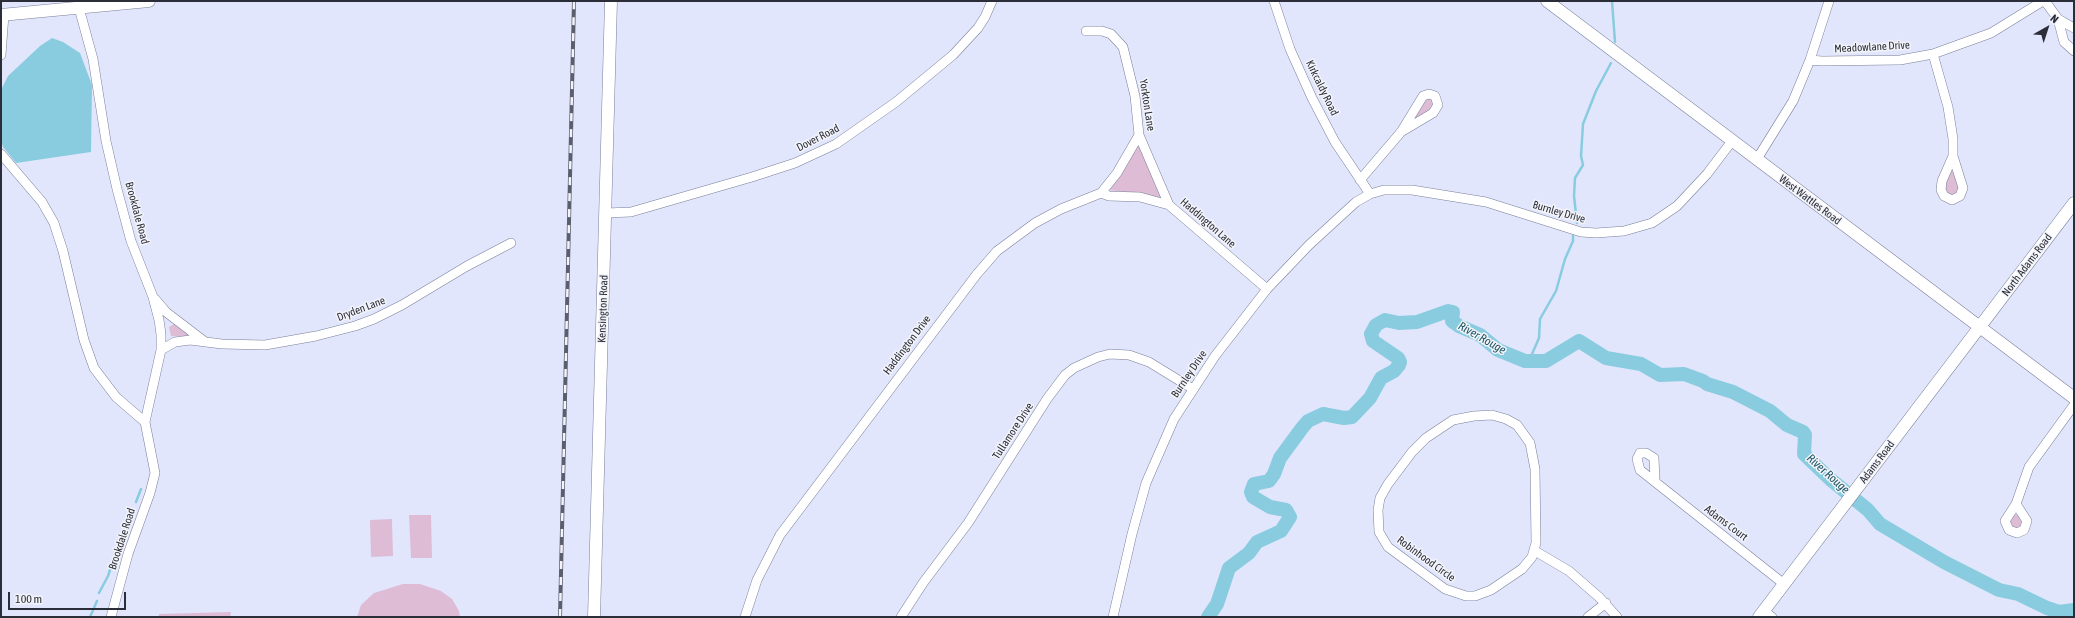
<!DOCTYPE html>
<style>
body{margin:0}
#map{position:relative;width:2075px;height:618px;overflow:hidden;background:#e1e6fd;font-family:"Asap Condensed",sans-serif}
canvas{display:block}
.frame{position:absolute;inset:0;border:2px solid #2b2d38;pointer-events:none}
.north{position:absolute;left:2027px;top:8px;width:40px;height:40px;-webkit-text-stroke:3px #f3f4fa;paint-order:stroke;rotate:39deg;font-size:11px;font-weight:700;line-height:16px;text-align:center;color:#2b2d38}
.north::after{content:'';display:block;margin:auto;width:14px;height:18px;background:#2b2d38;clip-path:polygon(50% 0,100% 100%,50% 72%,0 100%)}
.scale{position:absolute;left:8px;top:592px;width:118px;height:18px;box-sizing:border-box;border:2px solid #2b2d38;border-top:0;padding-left:5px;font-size:12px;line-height:14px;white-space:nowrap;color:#2b2d38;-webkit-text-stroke:3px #f3f4fa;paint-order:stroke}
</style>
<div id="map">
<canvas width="2075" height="618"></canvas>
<div class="frame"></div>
<div class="north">N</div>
<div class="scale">100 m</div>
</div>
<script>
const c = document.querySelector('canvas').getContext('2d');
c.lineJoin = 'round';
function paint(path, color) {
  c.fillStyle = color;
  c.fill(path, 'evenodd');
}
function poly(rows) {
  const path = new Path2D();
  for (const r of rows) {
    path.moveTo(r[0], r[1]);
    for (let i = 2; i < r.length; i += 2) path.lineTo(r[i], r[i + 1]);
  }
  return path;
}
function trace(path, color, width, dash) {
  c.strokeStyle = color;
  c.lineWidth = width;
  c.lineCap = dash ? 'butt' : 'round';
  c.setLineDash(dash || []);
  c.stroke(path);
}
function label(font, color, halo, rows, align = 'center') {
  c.font = font + ' "Asap Condensed",sans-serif';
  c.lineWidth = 3;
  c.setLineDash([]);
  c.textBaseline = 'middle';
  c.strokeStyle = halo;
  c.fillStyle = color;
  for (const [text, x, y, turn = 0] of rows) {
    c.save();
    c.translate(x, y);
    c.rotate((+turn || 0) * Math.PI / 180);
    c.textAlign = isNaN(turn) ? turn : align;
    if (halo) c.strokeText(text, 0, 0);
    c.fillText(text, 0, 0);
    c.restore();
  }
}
const green = poly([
 [1429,99,1433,101,1434,106,1413,123,1411,120,1424,101],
 [1136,147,1141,147,1161,198,1109,190,1128,164],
 [1952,170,1959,188,1953,196,1945,191,1946,179],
 [174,324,177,325,190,335,189,337,171,336,169,327],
 [409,515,431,515,432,558,411,558],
 [2014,515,2018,515,2023,520,2021,528,2013,529,2009,522],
 [392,519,393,556,371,557,370,520],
 [403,584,420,584,441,591,452,599,459,611,460,617,357,617,361,605,374,593],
 [231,612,230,617,159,617,159,614]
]);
const water = poly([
 [52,38,63,42,80,53,92,85,91,152,16,163,3,147,1,140,1,90,8,76,40,46]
]);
const stream = poly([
 [1612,1,1615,42],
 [1577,223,1574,196,1575,178,1583,165,1581,156,1583,124,1596,91,1611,63],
 [1529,361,1539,338,1540,319,1556,291,1565,259,1573,241,1573,236],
 [136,502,141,489],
 [119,546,132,511],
 [99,593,108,576,116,552],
 [90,617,97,601]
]);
const river = poly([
 [1208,617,1217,604,1229,568,1249,553,1257,542,1281,531,1290,517,1286,510,1270,507,1253,497,1251,492,1254,484,1269,481,1274,474,1280,458,1302,428,1308,421,1323,414,1344,418,1352,417,1370,398,1381,378,1394,371,1399,365,1400,362,1398,358,1373,341,1371,334,1376,325,1385,320,1399,323,1417,322,1448,311,1453,312,1452,321,1459,326,1480,335,1498,350,1525,361,1546,361,1579,341,1606,358,1641,364,1660,375,1684,374,1703,381,1707,384,1733,392,1770,411,1787,425,1803,432,1805,435,1804,454,1830,479,1868,510,1880,524,1944,562,1999,590,2018,594,2047,608,2059,612,2074,610]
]);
const minor = poly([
 [1274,1,1290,49,1312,98,1335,142,1370,194],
 [2045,1,2058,19,2074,28],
 [79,8,93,59,106,141,117,189,131,241,153,297,159,320,161,334,161,350,145,422,155,473,150,493,128,554,111,617],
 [2058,19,2064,42,2074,51],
 [1086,31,1102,31,1111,34,1123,47,1135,96,1139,135,1169,205],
 [1933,54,1948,107,1953,139,1953,156,1942,181,1941,190,1944,196,1952,200,1960,196,1963,188,1953,156],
 [1,55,4,15],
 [1810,60,1822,61,1900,60,1933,54,1991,33,2043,1],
 [1,154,42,202,54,223,63,251,84,340,94,368,116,397,145,422],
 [1757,159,1793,101,1810,60,1829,1],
 [1360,180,1401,132,1423,96,1429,94,1435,96,1438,105,1433,113,1401,132],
 [1101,193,1109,196,1140,197,1169,205,1267,289],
 [606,213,631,212,752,177,795,163,836,144,896,102,953,55,978,28,985,17,992,1],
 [155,299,166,312,204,341],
 [161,350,175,342,190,340,222,344,265,345,316,336,355,326,374,319,402,305,467,266,511,243],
 [1492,415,1506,419,1517,425,1530,443,1535,469,1536,543,1532,557,1522,569,1491,590,1475,596,1466,596,1445,589,1388,547,1379,532,1378,510,1380,498,1388,484,1412,452,1426,438,1453,420,1474,416,1492,415],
 [1655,480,1654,458,1646,453,1640,453,1637,459,1640,470,1784,584],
 [2016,504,2027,521,2024,530,2017,533,2009,530,2005,521,2016,504,2029,467,2074,405],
 [1535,551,1569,571,1600,598,1617,617],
 [1764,611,1772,617],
 [745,617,757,580,780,535,977,274,997,251,1035,223,1061,209,1101,193,1117,173,1139,135],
 [901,617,923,583,968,523,1047,399,1065,375,1074,368,1098,357,1110,354,1129,355,1149,362,1193,389],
 [1113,617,1132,534,1146,483,1174,419,1215,356,1267,289,1309,245,1356,202,1370,194,1384,190,1412,190,1486,202,1581,232,1596,233,1624,231,1652,223,1677,206,1707,174,1732,141],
 [1588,617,1606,603]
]);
const tertiary = poly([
 [1547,1,2074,398],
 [1,15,149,1],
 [594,617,611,1],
 [1759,617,2074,203]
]);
const rail = poly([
 [560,617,574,1]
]);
const streetNames = [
 ["Meadowlane Drive",1872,47,-3],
 ["Kirkcaldy Road",1322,88,64],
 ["Yorkton Lane",1147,105,81],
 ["Dover Road",818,138,-27],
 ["West Wattles Road",1810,200,37],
 ["Burnley Drive",1559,212,16],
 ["Brookdale Road",137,213,75],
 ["Haddington Lane",1208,223,41],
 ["North Adams Road",2027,265,-53],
 ["Dryden Lane",361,309,-21],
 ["Kensington Road",603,309,-88],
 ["Haddington Drive",907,345,-53],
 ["Burnley Drive",1189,374,-56],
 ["Tullamore Drive",1013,431,-57],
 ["Adams Road",1877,462,-53],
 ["Adams Court",1726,523,37],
 ["Brookdale Road",122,539,-72],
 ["Robinhood Circle",1426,559,36]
];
const waterNames = [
 ["River Rouge",1482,338,30],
 ["River Rouge",1828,474,42]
];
paint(green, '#debcd6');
paint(water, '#89ccdf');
trace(stream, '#89ccdf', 2.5);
trace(river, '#89ccdf', 14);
trace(minor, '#797f98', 10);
trace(tertiary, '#797f98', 13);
trace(minor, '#fff', 9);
trace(tertiary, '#fff', 12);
trace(rail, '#5c5e6d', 4);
trace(rail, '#f3f4fa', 2.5, [8]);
label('11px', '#2b2d38', '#f3f4fa', streetNames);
label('italic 12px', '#1e5764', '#f3f4fa', waterNames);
</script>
